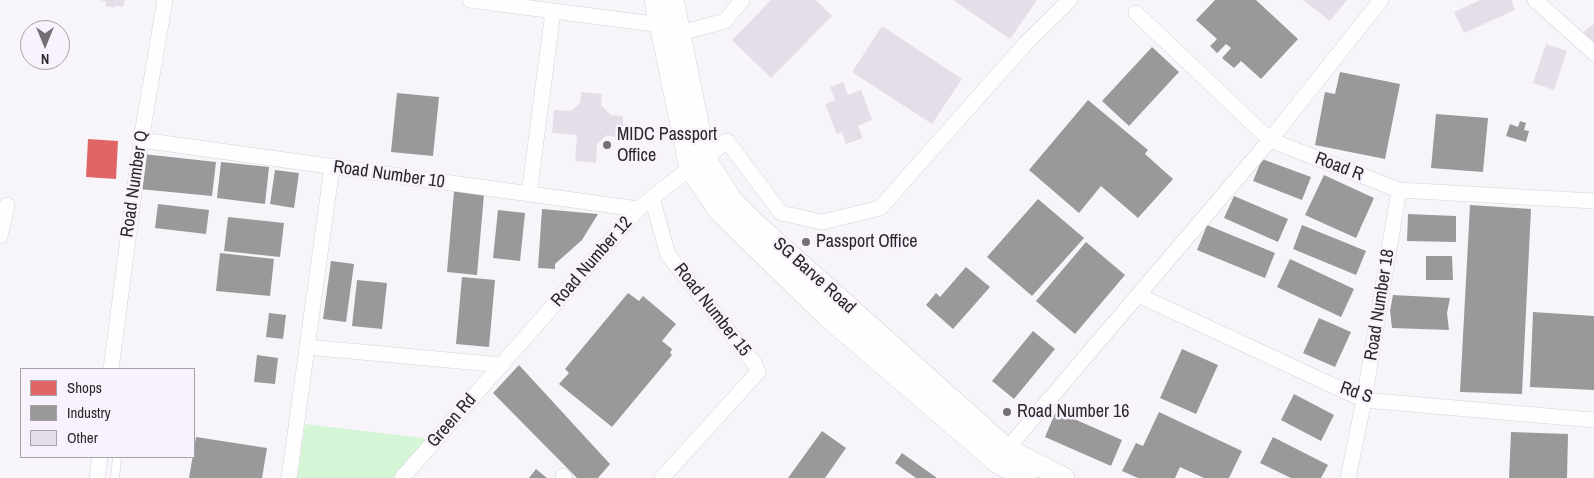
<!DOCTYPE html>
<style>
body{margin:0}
#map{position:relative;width:1594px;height:478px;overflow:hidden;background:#f8f5fa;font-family:"Archivo Narrow",sans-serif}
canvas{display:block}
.legend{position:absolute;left:20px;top:368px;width:175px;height:90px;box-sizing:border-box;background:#f9f2fd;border:1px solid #a7a1a9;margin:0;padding:6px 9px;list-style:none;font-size:15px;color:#2b272c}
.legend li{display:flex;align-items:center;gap:10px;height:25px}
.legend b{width:25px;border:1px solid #a7a1a9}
.north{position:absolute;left:20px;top:20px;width:50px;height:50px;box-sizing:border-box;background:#f9f2fd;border:1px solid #a7a1a9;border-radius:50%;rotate:180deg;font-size:14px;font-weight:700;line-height:20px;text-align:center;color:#2b272c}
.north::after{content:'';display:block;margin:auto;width:18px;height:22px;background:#736f74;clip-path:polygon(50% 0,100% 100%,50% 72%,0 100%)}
</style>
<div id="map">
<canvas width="1594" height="478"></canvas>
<ul class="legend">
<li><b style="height:14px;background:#e06666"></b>Shops</li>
<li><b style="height:14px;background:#999"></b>Industry</li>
<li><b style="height:14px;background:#e5dee9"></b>Other</li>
</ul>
<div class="north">N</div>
</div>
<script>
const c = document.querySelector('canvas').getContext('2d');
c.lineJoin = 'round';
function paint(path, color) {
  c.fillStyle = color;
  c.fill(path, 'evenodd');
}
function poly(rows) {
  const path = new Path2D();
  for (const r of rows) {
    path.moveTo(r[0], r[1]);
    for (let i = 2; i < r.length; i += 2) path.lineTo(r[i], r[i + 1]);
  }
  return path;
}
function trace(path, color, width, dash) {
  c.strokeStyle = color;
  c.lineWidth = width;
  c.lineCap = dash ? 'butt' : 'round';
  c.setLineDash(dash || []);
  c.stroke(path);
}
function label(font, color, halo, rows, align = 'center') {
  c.font = font + ' "Archivo Narrow",sans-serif';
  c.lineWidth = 5;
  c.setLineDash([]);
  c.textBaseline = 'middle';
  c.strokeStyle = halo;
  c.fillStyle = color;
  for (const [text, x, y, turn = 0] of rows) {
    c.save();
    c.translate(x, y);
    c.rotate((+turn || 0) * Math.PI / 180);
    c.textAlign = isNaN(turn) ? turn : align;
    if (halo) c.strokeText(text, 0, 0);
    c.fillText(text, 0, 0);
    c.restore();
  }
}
const green = poly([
 [305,424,423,438,431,440,397,478,297,478]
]);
const shops = poly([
 [88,139,118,141,116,179,86,177]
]);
const industry = poly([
 [1215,0,1256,0,1298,39,1261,79,1241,61,1234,68,1222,58,1231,48,1226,44,1217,53,1210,46,1217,39,1196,20],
 [1152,47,1179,72,1129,126,1102,101],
 [1340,72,1400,84,1385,159,1315,145,1325,92,1335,94],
 [397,93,439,97,433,156,391,152],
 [1088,100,1148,150,1145,154,1173,179,1138,218,1101,186,1079,213,1029,170],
 [1436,114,1488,118,1483,172,1431,168],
 [1520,121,1526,123,1524,130,1529,131,1526,142,1506,136,1510,124,1518,127],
 [143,154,216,162,212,196,139,189],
 [1262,159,1311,177,1302,200,1253,181],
 [221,162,269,167,265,204,217,198],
 [275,170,299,173,294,208,270,204],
 [1324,175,1374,198,1356,238,1305,215],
 [454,191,484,194,477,275,447,272],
 [1234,196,1288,219,1278,242,1224,218],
 [1038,199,1084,238,1032,296,987,257],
 [158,204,209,210,206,234,155,228],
 [1470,205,1531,209,1522,394,1460,392],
 [542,209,598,214,582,240,555,264,555,269,538,268],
 [498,210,525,213,520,261,493,258],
 [1408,214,1456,216,1456,242,1407,241],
 [228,217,284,223,280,257,224,251],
 [1207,225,1275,253,1265,278,1197,250],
 [1302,225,1366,251,1356,275,1293,249],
 [1086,242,1125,275,1075,334,1036,301],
 [220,253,274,259,270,296,216,291],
 [1426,256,1452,256,1453,280,1426,280],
 [1290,259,1354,289,1341,317,1277,287],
 [331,261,354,264,346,322,323,319],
 [966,267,990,287,953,329,926,305,936,293,940,297],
 [462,277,495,280,489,347,456,344],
 [357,280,387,283,382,329,352,326],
 [628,293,639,301,643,296,676,324,662,341,672,349,670,353,672,355,612,427,559,384,569,373,565,369],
 [1393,295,1450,298,1447,313,1449,330,1392,328,1390,311],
 [1533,312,1594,316,1594,390,1530,387],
 [269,313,286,315,283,339,266,337],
 [1319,318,1351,332,1335,367,1303,353],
 [1033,331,1055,349,1014,399,992,381],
 [1182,349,1218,365,1196,414,1160,398],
 [257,355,278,358,275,384,254,382],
 [519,365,610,464,598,478,577,478,493,393],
 [1294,394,1334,415,1321,441,1281,420],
 [1056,411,1122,440,1111,466,1045,437],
 [1159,412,1242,451,1229,478,1204,478,1180,467,1175,478,1138,478,1122,471,1136,443,1143,446],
 [822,431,846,448,825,478,788,478],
 [1511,432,1568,434,1567,478,1509,478],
 [196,437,267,448,262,478,189,478],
 [1273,437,1328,465,1321,478,1291,478,1260,463],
 [902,453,937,478,916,478,895,463],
 [536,469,547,478,529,478]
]);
const building = poly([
 [100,0,125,0,123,7,115,6,115,8,105,6,106,2],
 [771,0,816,0,832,16,771,78,732,40],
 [953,0,1037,0,1010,39],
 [1303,0,1347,0,1330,21],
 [1480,0,1511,0,1515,10,1464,33,1454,12],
 [1594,24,1594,49,1582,33],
 [882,26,962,79,932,124,852,72],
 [1546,44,1567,51,1554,90,1533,83],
 [843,82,848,95,861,90,872,120,858,126,863,138,846,144,842,132,837,134,825,104,835,100,830,87],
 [581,92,602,94,601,105,611,115,623,116,623,124,628,124,627,140,607,135,597,144,596,163,575,161,577,135,552,133,554,110,571,111,580,103]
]);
const lane = poly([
 [115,478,117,457]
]);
const street = poly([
 [470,0,661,25,681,33,725,21,742,0],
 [1535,0,1594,53],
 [1136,13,1270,140,1399,190,1594,201],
 [141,140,638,209],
 [705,158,727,141,781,213,822,222,880,208,1027,42,1070,0],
 [529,194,553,12],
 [652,198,668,255,754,363,758,372,662,478],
 [0,236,7,205],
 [1138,295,1364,400,1594,420],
 [307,347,502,365],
 [111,369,141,140,165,0],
 [1007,449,1270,140,1381,0],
 [563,476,565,478],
 [97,478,100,457],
 [289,478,332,167],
 [402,478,638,209,690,168],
 [1348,478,1364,400,1399,190]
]);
const secondary = poly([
 [655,0,690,168,720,212,829,318,998,463,1027,478],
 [673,0,705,158,733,202,758,226,1007,449,1064,478]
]);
const markers = [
 [607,145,5,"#736f74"],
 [806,242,5,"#736f74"],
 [1007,412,5,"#736f74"]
];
const poiNames = [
 ["MIDC Passport",617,135],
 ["Office",617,156],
 ["Passport Office",816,242],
 ["Road Number 16",1017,412]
];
const streetNames = [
 ["Road R",1339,167,21],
 ["Road Number 10",389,175,8],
 ["Road Number Q",135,184,-82],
 ["Road Number 12",592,262,-49],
 ["SG Barve Road",814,276,42],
 ["Road Number 18",1380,305,-81],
 ["Road Number 15",712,310,52],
 ["Rd S",1356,393,19],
 ["Green Rd",452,421,-49]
];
paint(green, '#d4f6d7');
paint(shops, '#e06666');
paint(industry, '#999');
paint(building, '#e5dee9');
trace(lane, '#d5d2d7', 9);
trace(street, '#d5d2d7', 16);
trace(secondary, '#d5d2d7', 22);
trace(lane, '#fefefe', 8);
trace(street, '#fefefe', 15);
trace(secondary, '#fefefe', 21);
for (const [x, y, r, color] of markers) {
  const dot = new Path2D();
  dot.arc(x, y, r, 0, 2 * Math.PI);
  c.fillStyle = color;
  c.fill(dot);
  trace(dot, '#f9f2fd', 2);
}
label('18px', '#2b272c', '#f9f2fd', poiNames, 'left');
label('18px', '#2b272c', '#f9f2fd', streetNames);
</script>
